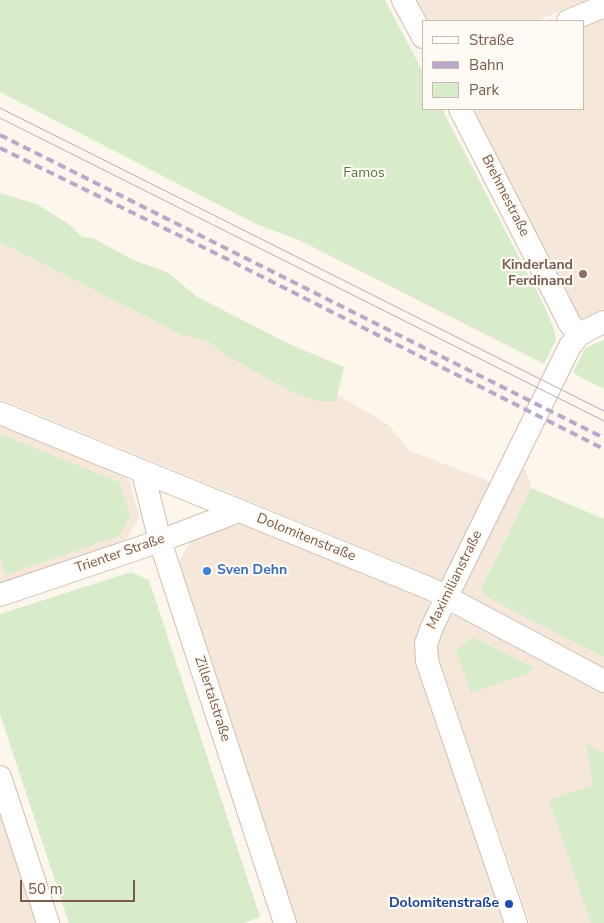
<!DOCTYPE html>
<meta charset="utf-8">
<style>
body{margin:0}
#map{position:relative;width:604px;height:923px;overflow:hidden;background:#fdf6ec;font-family:"Nunito Sans",sans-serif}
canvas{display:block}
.legend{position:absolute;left:422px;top:20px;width:162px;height:90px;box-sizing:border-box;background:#fffaf3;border:1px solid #cabbb1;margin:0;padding:6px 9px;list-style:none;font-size:15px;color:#7a5c4d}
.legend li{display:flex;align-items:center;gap:10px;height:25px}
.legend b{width:25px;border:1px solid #cabbb1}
.scale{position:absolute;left:20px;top:880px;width:115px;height:22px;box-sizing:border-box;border:2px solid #7a5c4d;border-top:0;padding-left:6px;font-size:15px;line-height:18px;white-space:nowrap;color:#7a5c4d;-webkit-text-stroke:4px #fffaf3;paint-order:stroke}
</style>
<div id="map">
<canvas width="604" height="923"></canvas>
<ul class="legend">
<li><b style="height:6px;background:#fff"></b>Straße</li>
<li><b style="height:6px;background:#b9a8c9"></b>Bahn</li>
<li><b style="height:14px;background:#d8ecc9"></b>Park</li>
</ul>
<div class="scale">50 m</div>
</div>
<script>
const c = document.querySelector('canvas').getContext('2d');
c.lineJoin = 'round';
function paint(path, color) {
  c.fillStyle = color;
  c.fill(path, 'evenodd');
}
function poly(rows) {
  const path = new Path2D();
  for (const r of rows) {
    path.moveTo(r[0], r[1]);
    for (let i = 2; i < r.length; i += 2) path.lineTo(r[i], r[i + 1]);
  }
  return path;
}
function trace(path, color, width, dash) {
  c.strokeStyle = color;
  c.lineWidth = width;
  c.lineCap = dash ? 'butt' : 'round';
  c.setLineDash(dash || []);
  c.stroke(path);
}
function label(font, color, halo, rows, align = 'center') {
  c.font = font + ' "Nunito Sans",sans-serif';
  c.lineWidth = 4.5;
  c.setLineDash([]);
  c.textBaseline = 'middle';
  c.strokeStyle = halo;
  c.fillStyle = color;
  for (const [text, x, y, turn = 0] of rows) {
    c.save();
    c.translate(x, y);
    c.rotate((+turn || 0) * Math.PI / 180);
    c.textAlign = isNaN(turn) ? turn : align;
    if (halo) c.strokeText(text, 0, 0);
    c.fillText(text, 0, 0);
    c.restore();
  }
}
const residential = poly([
 [415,0,586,0,536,21,426,21],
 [604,17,604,311,581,319,574,314,575,307,471,109,583,109,583,26],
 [0,242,186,338,194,320,343,398,390,426,408,450,494,483,447,576,441,580,434,581,420,574,417,570,0,399],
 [0,423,125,475,130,483,139,516,125,543,0,583],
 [521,468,526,470,531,488,482,585,486,595,604,658,604,671,465,597,463,593,462,586],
 [245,523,406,591,413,588,428,599,429,607,429,694,426,696,506,923,294,923,178,569,179,562,191,540],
 [458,613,604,691,604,923,530,923,438,657,436,646,448,617],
 [0,809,37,923,0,923]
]);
const green = poly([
 [0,0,385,0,423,72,423,109,442,109,542,301,554,329,556,340,544,364,299,240,258,225,0,92],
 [0,193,37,204,71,226,82,237,93,238,133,260,167,272,196,296,289,344,344,367,336,401,316,401,293,392,225,355,210,342,188,335,187,338,0,242],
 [604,340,604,389,573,373,585,348],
 [0,434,119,482,130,516,119,536,5,575,0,555],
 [531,488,604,519,604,658,486,596,482,586],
 [131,572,149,580,260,917,243,923,69,923,0,714,0,614],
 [473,637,534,668,529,673,471,693,456,650],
 [586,744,604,754,604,923,591,923,549,800,593,785]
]);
const minor = poly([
 [403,0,423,37],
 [568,21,604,6],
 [460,109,570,324,579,335],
 [0,413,431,589,604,681],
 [143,473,160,541,285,923],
 [0,595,160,541,239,511],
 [0,777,48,923],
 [516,923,427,661,426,644,432,627,570,346,579,335,589,329,604,322]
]);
const tram = poly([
 [0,108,604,411],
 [0,118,604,421]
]);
const rail = poly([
 [0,135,604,438],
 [0,148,213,252,604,449]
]);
const markers = [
 [583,274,5,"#8d6e63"],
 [207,571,5,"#3f7fe0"],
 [509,904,5,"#1a4fb4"]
];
const parkNames = [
 ["Famos",364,174]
];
const streetNames = [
 ["Brehmestraße",505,196,63],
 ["Dolomitenstraße",306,538,22],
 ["Trienter Straße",120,554,-19],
 ["Maximilianstraße",455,580,-64],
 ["Zillertalstraße",212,699,72]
];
const educationNames = [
 ["Kinderland",573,266],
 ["Ferdinand",573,282]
];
const shopNames = [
 ["Sven Dehn",217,571]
];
const transitNames = [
 ["Dolomitenstraße",499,904]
];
paint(residential, '#f5e8da');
paint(green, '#d8ecc9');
trace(minor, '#d1beb0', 24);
trace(minor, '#fff', 22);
trace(tram, '#b9a8c9', 1);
trace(rail, '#b9a8c9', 4, [8, 5]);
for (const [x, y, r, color] of markers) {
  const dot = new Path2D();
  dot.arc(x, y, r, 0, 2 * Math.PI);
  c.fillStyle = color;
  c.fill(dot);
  trace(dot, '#fffaf3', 2);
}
label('14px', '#537a41', '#fffaf3', parkNames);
label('14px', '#7a5c4d', '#fffaf3', streetNames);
label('bold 14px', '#785e54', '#fffaf3', educationNames, 'right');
label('bold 14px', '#366cbe', '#fffaf3', shopNames, 'left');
label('bold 14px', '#164399', '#fffaf3', transitNames, 'right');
</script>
